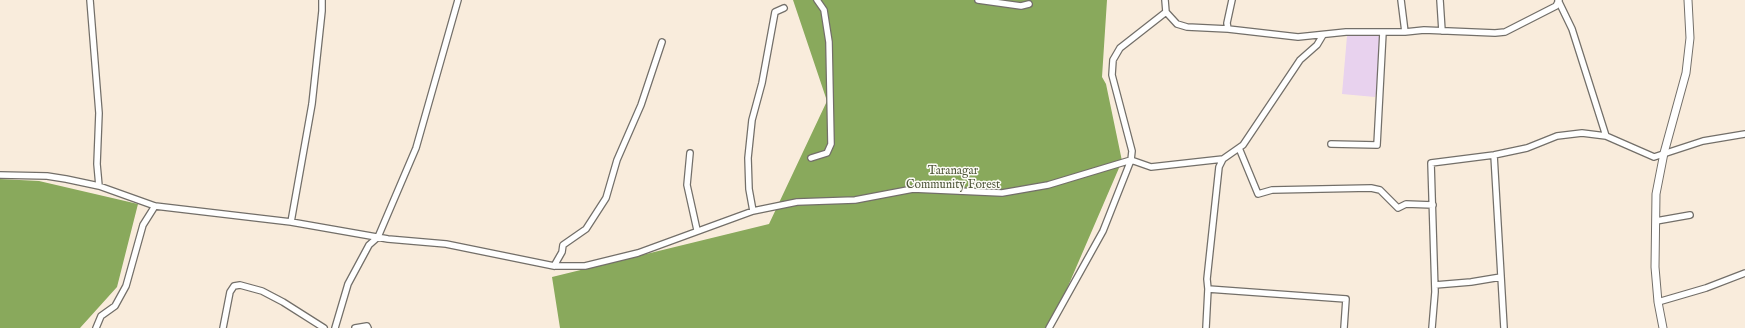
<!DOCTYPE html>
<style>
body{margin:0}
canvas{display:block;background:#f9ecdc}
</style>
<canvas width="1745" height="328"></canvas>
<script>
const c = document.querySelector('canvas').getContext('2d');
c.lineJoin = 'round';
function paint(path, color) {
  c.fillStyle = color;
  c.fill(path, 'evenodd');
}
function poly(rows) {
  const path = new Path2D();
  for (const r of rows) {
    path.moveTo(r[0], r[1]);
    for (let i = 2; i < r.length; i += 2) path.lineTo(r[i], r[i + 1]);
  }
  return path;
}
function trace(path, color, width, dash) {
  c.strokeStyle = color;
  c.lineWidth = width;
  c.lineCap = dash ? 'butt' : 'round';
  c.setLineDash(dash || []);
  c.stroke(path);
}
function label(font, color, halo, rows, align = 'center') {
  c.font = font + ' "IM FELL English",serif';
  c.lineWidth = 3;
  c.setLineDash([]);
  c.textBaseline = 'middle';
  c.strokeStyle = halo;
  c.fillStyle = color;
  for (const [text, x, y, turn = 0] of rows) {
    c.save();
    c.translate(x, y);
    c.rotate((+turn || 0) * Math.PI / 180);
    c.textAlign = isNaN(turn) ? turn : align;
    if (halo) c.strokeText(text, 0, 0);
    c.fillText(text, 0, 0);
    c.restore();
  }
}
const built = poly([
 [1380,35,1381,71,1375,97,1342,94,1347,36]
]);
const forest = poly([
 [793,0,1107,0,1102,77,1106,84,1122,161,1050,328,560,328,552,277,769,224,827,101],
 [0,179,39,181,138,204,117,287,80,328,0,328]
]);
const minor = poly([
 [90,0,99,113,97,164,99,186],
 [978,0,1021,6,1029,4],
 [1401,0,1405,32],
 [1440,0,1442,31],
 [1558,0,1572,29,1606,136],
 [1166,12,1177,24,1187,27,1228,29,1298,37,1346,32,1405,32,1424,30,1495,33,1505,32,1556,6,1559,0],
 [1228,29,1227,23,1232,0],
 [1331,144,1377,145,1383,32],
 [1239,148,1258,194,1272,190,1371,188,1380,190,1398,208,1406,204,1433,205],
 [690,153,687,185,697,230],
 [1494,155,1504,328],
 [811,158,827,153,831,144,829,42,824,10,817,0],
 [0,175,47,176,66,179,99,186,155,206,291,222,388,239,446,244,554,266,585,266,638,253,753,211,797,202,855,200,913,189,1002,193,1048,185,1131,160,1151,167,1223,159],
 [753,211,749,189,748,158,752,120,762,83,775,12,784,8],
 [1656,221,1690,215],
 [291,222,312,104,322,11,322,0],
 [554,266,562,252,563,245,586,229,606,198,617,160,641,105,662,42],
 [1435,285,1471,282,1501,277],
 [1208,289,1346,299,1344,328],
 [1658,302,1706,288,1745,273],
 [96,328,101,316,115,306,126,286,143,225,155,206],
 [223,328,230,292,234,286,240,285,262,291,283,302,324,328],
 [335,328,348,284,369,245,378,237,416,148,458,0],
 [355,328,367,326,368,328],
 [1049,328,1103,231,1131,160,1132,151,1112,75,1113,60,1120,48,1166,12,1165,0],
 [1206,328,1208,289,1207,279,1219,167,1223,159,1243,145,1294,69,1300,60,1317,45,1323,35],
 [1432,328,1435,292,1431,163,1494,155,1527,148,1557,136,1582,133,1606,136,1654,157,1703,141,1745,134]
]);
const tertiary = poly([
 [1663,328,1658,302,1655,267,1656,194,1664,153,1686,73,1690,38,1688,0]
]);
const parkNames = [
 ["Taranagar",953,172],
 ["Community Forest",953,186]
];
paint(built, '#e8d2ee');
paint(forest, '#89a95c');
trace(minor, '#736f69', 8);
trace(tertiary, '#736f69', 9);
trace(minor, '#fff', 5.5);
trace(tertiary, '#fff', 7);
label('12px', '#52593d', '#fdfcf7', parkNames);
</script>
